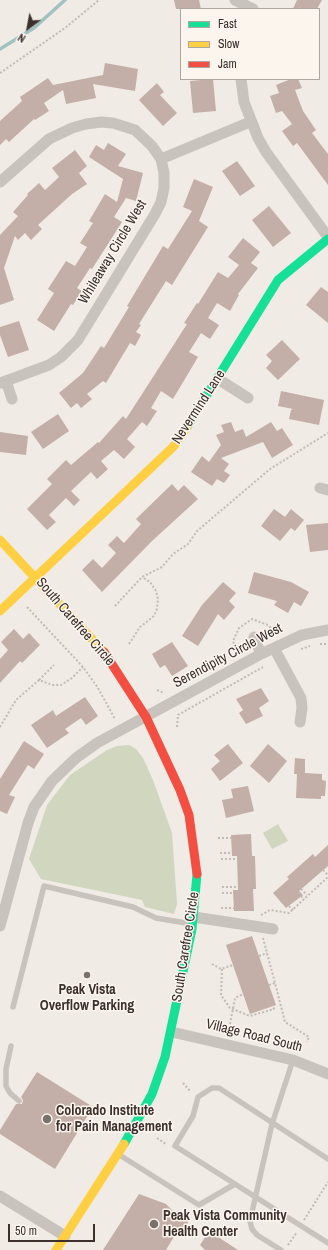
<!DOCTYPE html>
<style>
body{margin:0}
#map{position:relative;width:328px;height:1250px;overflow:hidden;background:#f0ebe5;font-family:"Archivo Narrow",sans-serif}
canvas{display:block}
.legend{position:absolute;left:180px;top:8px;width:140px;height:72px;box-sizing:border-box;background:#fbf5ee;border:1px solid #aea6a0;margin:0;padding:5px 7px;list-style:none;font-size:12px;color:#3b302b}
.legend li{display:flex;align-items:center;gap:8px;height:20px}
.legend b{width:20px;border:1px solid #aea6a0}
.north{position:absolute;left:8px;top:8px;width:40px;height:40px;-webkit-text-stroke:3px #fbf5ee;paint-order:stroke;rotate:212deg;font-size:11px;font-weight:700;line-height:16px;text-align:center;color:#3b302b}
.north::after{content:'';display:block;margin:auto;width:14px;height:18px;background:#3b302b;clip-path:polygon(50% 0,100% 100%,50% 72%,0 100%)}
.scale{position:absolute;left:8px;top:1224px;width:87px;height:18px;box-sizing:border-box;border:2px solid #3b302b;border-top:0;padding-left:5px;font-size:12px;line-height:14px;white-space:nowrap;color:#3b302b;-webkit-text-stroke:3px #fbf5ee;paint-order:stroke}
</style>
<div id="map">
<canvas width="328" height="1250"></canvas>
<ul class="legend">
<li><b style="height:5px;background:#16e098"></b>Fast</li>
<li><b style="height:5px;background:#ffcf43"></b>Slow</li>
<li><b style="height:5px;background:#f24e42"></b>Jam</li>
</ul>
<div class="north">N</div>
<div class="scale">50 m</div>
</div>
<script>
const c = document.querySelector('canvas').getContext('2d');
c.lineJoin = 'round';
function paint(path, color) {
  c.fillStyle = color;
  c.fill(path, 'evenodd');
}
function poly(rows) {
  const path = new Path2D();
  for (const r of rows) {
    path.moveTo(r[0], r[1]);
    for (let i = 2; i < r.length; i += 2) path.lineTo(r[i], r[i + 1]);
  }
  return path;
}
function trace(path, color, width, dash) {
  c.strokeStyle = color;
  c.lineWidth = width;
  c.lineCap = dash ? 'butt' : 'round';
  c.setLineDash(dash || []);
  c.stroke(path);
}
function label(font, color, halo, rows, align = 'center') {
  c.font = font + ' "Archivo Narrow",sans-serif';
  c.lineWidth = 3;
  c.setLineDash([]);
  c.textBaseline = 'middle';
  c.strokeStyle = halo;
  c.fillStyle = color;
  for (const [text, x, y, turn = 0] of rows) {
    c.save();
    c.translate(x, y);
    c.rotate((+turn || 0) * Math.PI / 180);
    c.textAlign = isNaN(turn) ? turn : align;
    if (halo) c.strokeText(text, 0, 0);
    c.fillText(text, 0, 0);
    c.restore();
  }
}
const green = poly([
 [129,745,136,749,143,758,153,780,172,833,177,904,174,914,145,907,142,900,41,879,29,859,47,805,70,775,107,750,117,746],
 [278,824,288,841,272,849,263,833]
]);
const stream = poly([
 [0,49,34,28,65,0]
]);
const building = poly([
 [174,0,199,0,201,9,176,9],
 [297,0,322,0,317,9,293,9],
 [105,63,138,69,135,91,93,84,96,98,66,104,63,90,44,103,49,111,35,120,34,119,9,142,6,139,0,145,0,121,22,101,20,97,48,78,53,85,103,75],
 [213,79,216,111,193,113,190,81],
 [291,79,298,79,302,88,295,90,303,111,316,130,312,133,328,154,328,185,297,143,293,146,282,131,292,124,282,111,276,113,270,96,279,93,276,85],
 [157,83,164,92,160,95,177,113,163,126,139,100],
 [108,143,126,154,118,166,143,173,136,201,126,198,114,217,122,222,92,269,90,268,77,288,82,291,73,305,71,304,54,331,37,320,54,293,48,289,66,261,75,266,87,247,80,243,93,223,89,221,105,194,117,202,123,179,89,157,96,145,104,150],
 [75,150,87,166,79,173,87,184,72,194,38,225,42,229,31,240,25,233,18,240,15,236,4,268,14,300,0,305,0,235,18,216,13,212,28,195,27,194,39,183,45,190,59,177,52,168],
 [237,161,255,186,240,196,222,171],
 [194,179,213,187,199,221,208,227,172,285,166,281,139,324,141,325,136,332,141,335,135,346,130,343,106,383,103,381,87,394,92,399,81,408,77,403,71,408,59,393,83,373,101,346,104,348,129,307,127,306,163,246,168,249,192,211,183,207],
 [269,206,291,233,273,247,252,220],
 [243,238,260,252,251,263,258,268,238,294,239,295,230,311,217,303,208,318,219,325,210,339,201,333,189,352,198,357,173,399,161,391,151,408,157,411,147,426,142,422,127,439,135,447,124,459,114,450,101,461,108,469,97,479,91,472,71,491,80,500,74,506,66,498,49,515,56,522,47,530,27,509,52,484,47,479,66,460,71,465,98,442,99,443,123,416,126,419,187,324,184,323,197,303,198,304,218,272,228,278,239,265,228,257],
 [321,287,328,292,328,323,306,305],
 [19,321,29,350,8,357,0,335,0,327],
 [282,340,300,359,278,380,266,368,272,361,266,355],
 [281,391,324,400,319,425,289,419,291,410,293,409,278,406],
 [58,414,69,431,43,449,31,432],
 [231,422,235,432,243,429,246,437,271,422,277,431,282,428,293,445,272,458,263,442,221,458,229,464,224,471,230,475,224,483,217,479,212,486,191,472,202,456,209,462,221,445,216,435,224,432,221,425],
 [0,432,28,436,26,455,0,452],
 [172,484,178,491,184,485,198,499,152,541,102,592,82,570,93,559,102,568,116,553,108,545,117,536,124,543,141,524,136,519],
 [274,509,285,517,291,509,304,520,295,531,291,528,280,541,261,526],
 [328,523,328,550,310,552,306,525],
 [254,572,291,582,309,592,301,606,294,602,288,613,274,605,277,601,248,593],
 [223,582,236,593,229,601,235,607,224,620,218,614,198,646,182,636,202,605],
 [14,629,23,639,29,633,40,645,22,663,20,661,0,683,0,659,8,650,1,642],
 [172,642,188,666,172,676,165,665,160,668,152,654],
 [261,688,269,701,259,708,263,716,246,724,239,713,243,710,236,699],
 [85,697,98,716,86,725,81,718,65,729,69,733,47,748,31,725,53,710,56,716],
 [24,741,44,754,34,769,28,765,9,795,15,797,7,814,0,811,0,779],
 [228,744,243,763,220,781,211,769,220,761,214,755],
 [268,744,287,761,269,783,250,766],
 [295,758,305,759,305,773,322,774,322,780,326,781,325,796,321,796,321,799,296,798,297,774,294,774],
 [248,786,254,811,226,818,222,800,233,798,231,789],
 [251,834,252,856,255,856,256,889,253,889,254,911,234,911,233,890,238,890,237,856,232,856,231,835],
 [328,845,328,866,299,891,303,895,286,908,273,893,289,879,287,877,313,854,315,857],
 [252,936,276,1005,250,1014,226,945],
 [37,1072,93,1107,55,1169,0,1134,0,1130,16,1104,22,1104,23,1100,21,1097],
 [139,1194,166,1204,173,1211,185,1212,188,1222,187,1226,178,1237,175,1235,166,1250,103,1250],
 [209,1231,238,1250,205,1250,200,1245]
]);
const path = poly([
 [0,73,65,28,99,0],
 [115,606,142,577,162,567,173,554,188,544,197,531,270,469,328,433],
 [27,607,83,667,98,688,115,719],
 [129,644,140,627,154,616,157,609,158,599,156,591,150,582,142,577],
 [320,644,328,644],
 [301,649,310,646],
 [238,655,233,641,239,628,252,619,268,625,276,633,280,632],
 [39,680,54,665],
 [157,690,164,693],
 [0,727,16,700,39,680,52,685,61,685,72,678,83,667],
 [177,727,178,715,263,667],
 [218,838,231,838],
 [220,853,232,853],
 [221,859,237,859],
 [323,870,328,875],
 [222,887,238,887],
 [301,889,307,895],
 [222,893,233,893],
 [301,896,304,900],
 [289,906,293,910],
 [221,908,234,908],
 [261,915,270,910,289,913,328,877],
 [263,938,275,983],
 [259,956,267,953],
 [212,964,221,969,233,965],
 [222,969,221,995,230,1008,250,1016,274,1009,273,1007],
 [269,985,275,983,285,1022,309,1037,307,1042],
 [230,1024,235,998,243,994],
 [183,1083,191,1092],
 [157,1138,166,1144],
 [304,1220,328,1182],
 [288,1245,297,1232]
]);
const lane = poly([
 [13,1007,44,886,133,907,156,918,192,924],
 [11,1046,6,1069,6,1086,10,1093,19,1101],
 [118,1154,199,1205,235,1184],
 [328,1159,219,1088,212,1088,198,1097,193,1116,175,1146,328,1243],
 [281,1250,257,1235,252,1229,250,1221,272,1124,293,1060]
]);
const street = poly([
 [235,0,253,9],
 [241,79,244,102,258,138,266,152,328,237],
 [0,182,49,139,72,128,86,124,101,122,113,123,135,130,152,146,161,159],
 [218,379,248,398],
 [6,381,12,399],
 [0,383,49,365,61,357,78,340,155,214,161,202,164,188,164,173,161,159,250,122],
 [320,488,328,490],
 [254,637,261,654],
 [274,648,301,698,302,708,300,722],
 [194,917,273,929],
 [0,926,28,823,34,807,52,781,76,758,97,743,261,654,302,635,328,630],
 [172,1032,293,1060,328,1074],
 [0,1196,65,1236]
]);
const fast = poly([
 [187,427,278,280,328,239],
 [124,1144,152,1094,165,1057,192,929,197,874]
]);
const slow = poly([
 [0,540,104,652],
 [0,611,174,446,187,427],
 [56,1250,124,1144]
]);
const jam = poly([
 [104,652,146,717,180,790,189,815,197,874]
]);
const markers = [
 [87,975,4,"#7a716c"],
 [47,1119,5,"#7a716c"],
 [154,1224,5,"#7a716c"]
];
const streetNames = [
 ["Whileaway Circle West",113,252,-59],
 ["Nevermind Lane",199,407,-57],
 ["South Carefree Circle",75,622,49],
 ["Serendipity Circle West",228,656,-28],
 ["South Carefree Circle",186,947,-81],
 ["Village Road South",254,1036,14]
];
const poiNames = [
 ["Peak Vista",87,990,"center"],
 ["Overflow Parking",87,1006,"center"],
 ["Colorado Institute",56,1111],
 ["for Pain Management",56,1127],
 ["Peak Vista Community",163,1216],
 ["Health Center",163,1232]
];
paint(green, '#d1d6bf');
trace(stream, '#a1c2c1', 3.5);
paint(building, '#c3afa7');
trace(path, '#c2bbb6', 2, [2, 2]);
trace(lane, '#c9c3be', 5.5);
trace(street, '#c9c3be', 11);
trace(fast, '#16e098', 9);
trace(slow, '#ffcf43', 9);
trace(jam, '#f24e42', 9);
for (const [x, y, r, color] of markers) {
  const dot = new Path2D();
  dot.arc(x, y, r, 0, 2 * Math.PI);
  c.fillStyle = color;
  c.fill(dot);
  trace(dot, '#fbf5ee', 1.5);
}
label('14px', '#3b302b', '#fbf5ee', streetNames);
label('bold 14px', '#3b302b', '#fbf5ee', poiNames, 'left');
</script>
